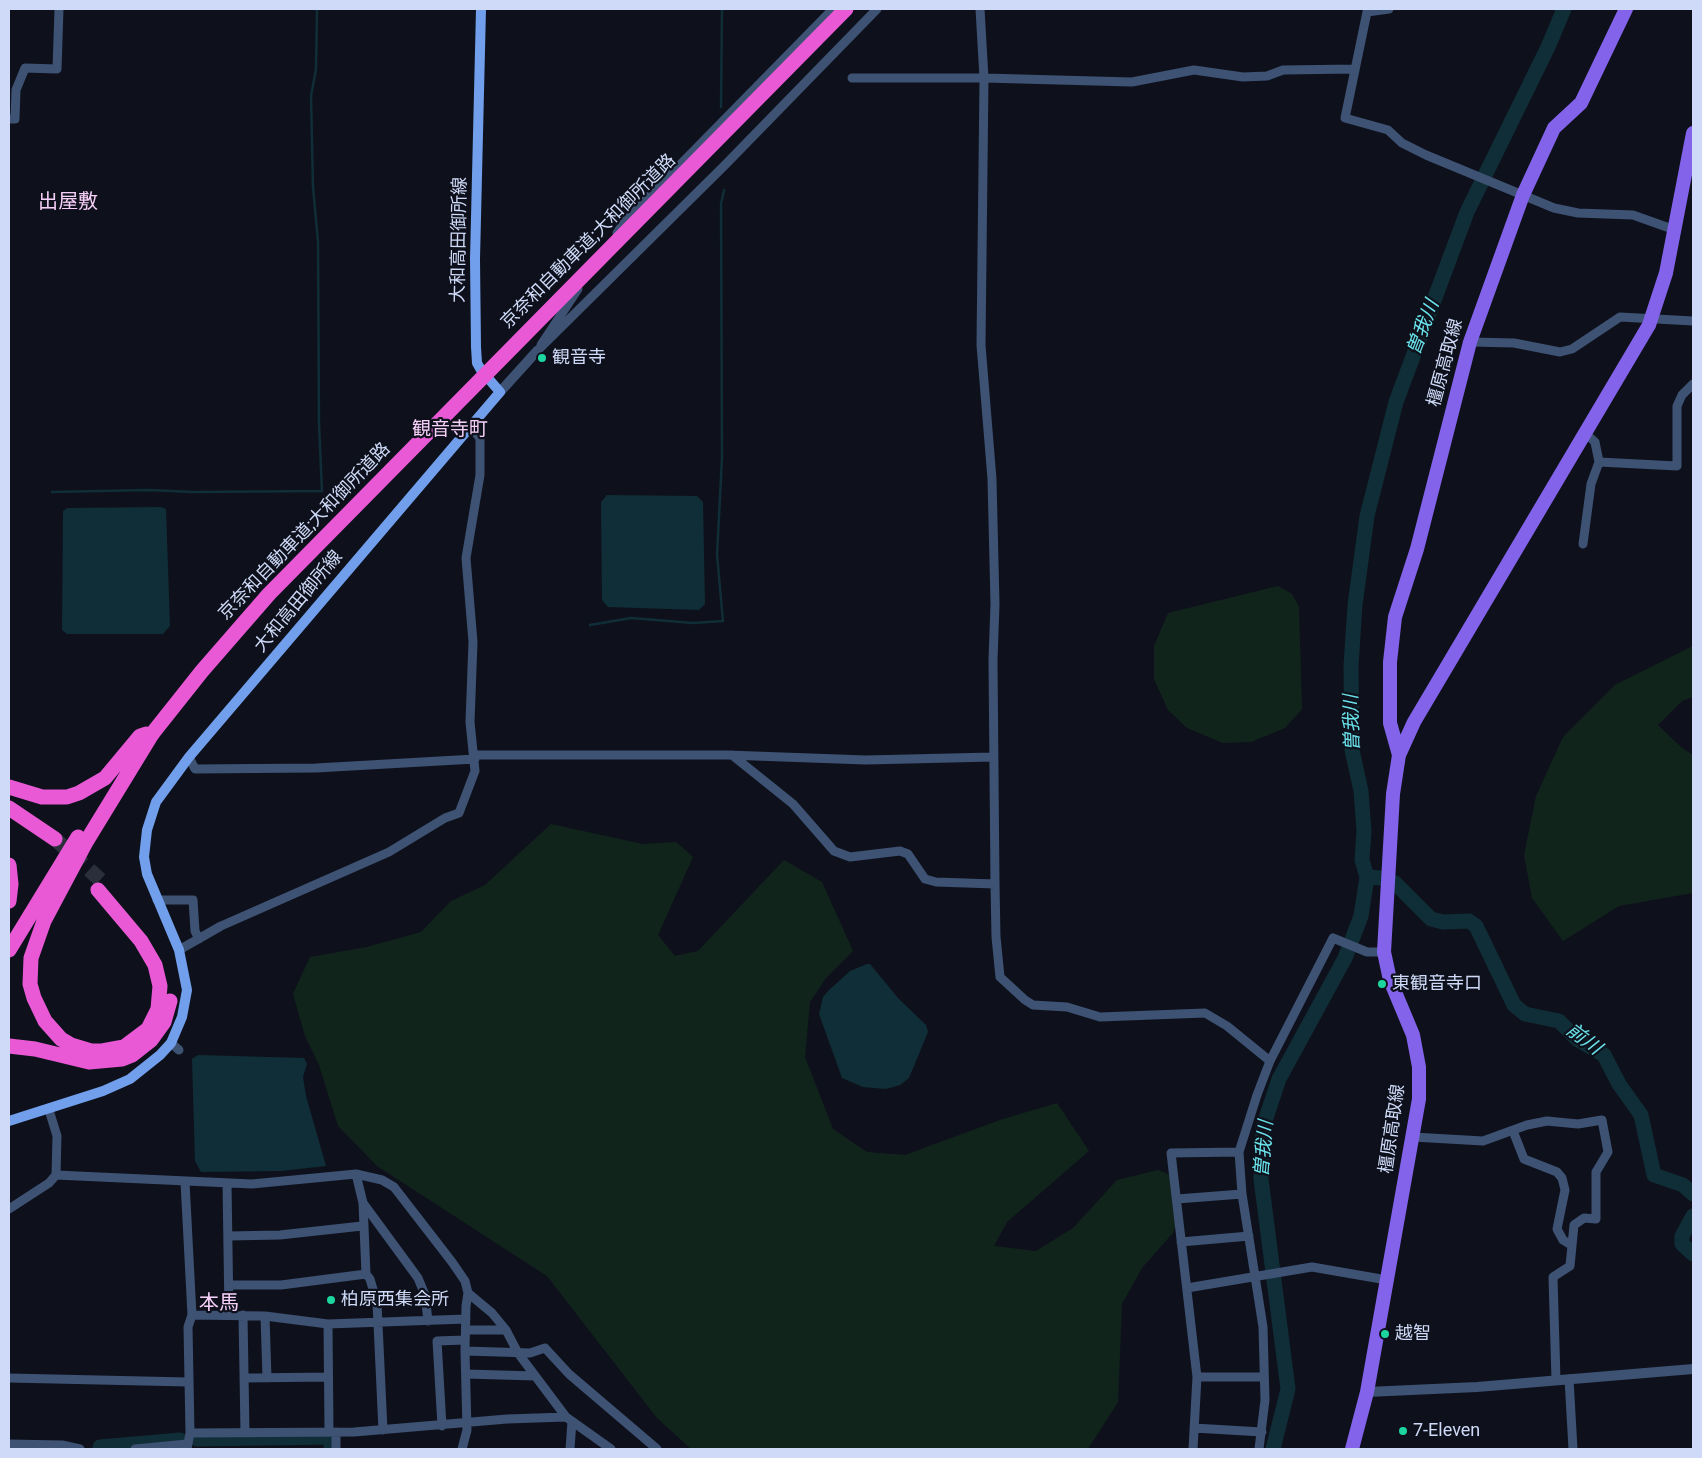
<!DOCTYPE html>
<meta charset="utf-8">
<style>
body{margin:0}
#map{position:relative;width:1702px;height:1458px;overflow:hidden;background:#0e111b;font-family:Roboto,sans-serif}
canvas{display:block}
.frame{position:absolute;inset:0;border:10px solid #cedaf8;pointer-events:none}
</style>
<div id="map">
<canvas width="1702" height="1458"></canvas>
<div class="frame"></div>
</div>
<script>
const c = document.querySelector('canvas').getContext('2d');
c.lineJoin = 'round';
function paint(path, color) {
  c.fillStyle = color;
  c.fill(path, 'evenodd');
}
function poly(rows) {
  const path = new Path2D();
  for (const r of rows) {
    path.moveTo(r[0], r[1]);
    for (let i = 2; i < r.length; i += 2) path.lineTo(r[i], r[i + 1]);
  }
  return path;
}
function trace(path, color, width, dash) {
  c.strokeStyle = color;
  c.lineWidth = width;
  c.lineCap = dash ? 'butt' : 'round';
  c.setLineDash(dash || []);
  c.stroke(path);
}
function label(font, color, halo, rows, align = 'center') {
  c.font = font + ' Roboto,"Noto Sans JP",sans-serif';
  c.lineWidth = 4.5;
  c.setLineDash([]);
  c.textBaseline = 'middle';
  c.strokeStyle = halo;
  c.fillStyle = color;
  for (const [text, x, y, turn = 0] of rows) {
    c.save();
    c.translate(x, y);
    c.rotate((+turn || 0) * Math.PI / 180);
    c.textAlign = isNaN(turn) ? turn : align;
    if (halo) c.strokeText(text, 0, 0);
    c.fillText(text, 0, 0);
    c.restore();
  }
}
const green = poly([
 [1278,586,1292,594,1299,607,1302,709,1285,728,1251,742,1223,743,1187,728,1168,710,1154,679,1154,646,1168,613],
 [1693,646,1693,697,1682,701,1658,725,1682,748,1693,755,1693,893,1619,906,1563,941,1532,898,1524,855,1536,796,1563,737,1615,685],
 [551,824,643,844,676,842,693,857,658,935,675,956,698,951,784,860,822,882,853,951,826,978,810,1002,805,1057,833,1129,867,1152,905,1155,1000,1120,1057,1103,1089,1151,1007,1222,994,1246,1036,1251,1073,1228,1117,1180,1158,1170,1177,1178,1181,1209,1173,1233,1142,1268,1122,1304,1118,1402,1088,1449,691,1449,657,1418,547,1276,377,1166,338,1126,319,1065,305,1036,293,994,310,957,367,947,421,932,451,901,485,885]
]);
const water = poly([
 [607,495,697,496,703,502,705,604,699,610,608,607,602,600,601,502],
 [161,507,166,509,170,626,163,634,67,634,62,630,63,511,67,508],
 [867,964,870,964,898,998,926,1025,928,1032,909,1078,900,1085,886,1089,863,1087,842,1078,819,1014,823,997,828,991,850,971],
 [198,1055,304,1058,307,1064,303,1077,306,1096,326,1166,281,1171,201,1172,195,1161,192,1059]
]);
const stream = poly([
 [721,107,722,9],
 [52,492,148,490,193,492,322,491,319,424,318,242,313,187,311,96,316,69,317,9],
 [590,625,631,618,693,623,723,621,717,555,722,458,721,204,724,190]
]);
const river = poly([
 [1367,877,1382,878,1395,883,1431,919,1443,922,1469,921,1476,926,1514,1005,1525,1014,1559,1021,1577,1039,1604,1055,1619,1084,1641,1115,1654,1175,1683,1185,1693,1194],
 [1693,1216,1682,1236,1682,1244,1693,1254],
 [197,1439,332,1437,331,1449],
 [100,1447,180,1440],
 [9,1449,47,1449],
 [1273,1449,1288,1389,1261,1179,1263,1127,1279,1079,1345,958,1361,916,1367,877,1362,860,1364,831,1361,791,1352,750,1351,666,1355,605,1367,516,1396,402,1467,212,1548,47,1564,9]
]);
const motorwayTunnel = poly([
 [55,839,105,884]
]);
const minor = poly([
 [980,9,984,78,981,345,992,479,995,604,993,660,995,884,996,937,1000,977,1025,1000,1033,1005,1067,1007,1100,1017,1205,1013,1227,1026,1270,1061],
 [1389,9,1367,12,1345,118,1388,130,1402,143,1426,155,1554,208,1578,213,1633,215,1675,230],
 [852,78,984,78,1132,82,1194,70,1243,77,1267,76,1283,70,1355,69],
 [9,119,15,119,16,90,25,68,57,69,59,9],
 [617,233,625,221,833,9],
 [1470,342,1514,343,1560,352,1572,349,1620,317,1693,321],
 [541,345,578,289],
 [537,351,725,165,877,9],
 [1585,433,1595,442,1599,462,1677,466,1677,406,1682,395,1693,384],
 [1583,544,1591,484,1599,462],
 [475,755,727,755,866,760,993,757],
 [732,755,793,804,834,851,850,857,900,851,908,854,925,879,936,882,995,884],
 [189,757,195,769,316,768,475,759],
 [157,900,193,900,195,931,199,939],
 [179,950,221,926,389,852,445,818,459,813,475,771,470,722,473,642,466,558,480,475,480,438,470,426],
 [171,1043,179,1050],
 [1513,1131,1524,1159,1557,1172,1562,1178,1565,1190,1557,1229,1563,1240,1571,1245],
 [1413,1137,1483,1141,1527,1125,1547,1121,1578,1124,1602,1120,1608,1152,1596,1172,1596,1219,1584,1218,1574,1225,1570,1266,1553,1277,1556,1380],
 [356,1174,363,1203,366,1274,370,1279,377,1303,383,1430],
 [56,1175,252,1184,356,1174,382,1180,394,1187,452,1262,465,1281,468,1293,466,1306,465,1351,467,1430,462,1449],
 [185,1182,192,1315,188,1327,190,1433,187,1449],
 [227,1183,229,1315],
 [1177,1199,1242,1194],
 [363,1203,418,1278,425,1295,428,1321],
 [9,1209,49,1183,56,1175,57,1136,49,1110],
 [229,1236,280,1235,362,1226],
 [1181,1242,1249,1236],
 [229,1285,281,1285,366,1274],
 [1187,1288,1312,1267,1387,1280],
 [468,1293,492,1313,506,1330,518,1353,566,1417],
 [192,1315,265,1316,328,1324,466,1319],
 [243,1315,245,1433],
 [265,1316,267,1378],
 [328,1324,329,1431],
 [466,1330,506,1330],
 [465,1351,530,1353,545,1348,569,1374,657,1449],
 [466,1374,535,1376],
 [1197,1377,1264,1377],
 [9,1378,188,1382],
 [244,1378,328,1377],
 [1569,1379,1573,1449],
 [442,1426,437,1341,465,1340],
 [1194,1428,1262,1432],
 [190,1433,354,1432,507,1419,566,1417,611,1449],
 [9,1444,62,1445,80,1449],
 [135,1449,187,1444],
 [336,1449,336,1432],
 [570,1449,572,1421],
 [1193,1449,1197,1377,1171,1153,1239,1152],
 [1259,1449,1265,1400,1263,1327,1242,1194,1239,1152,1257,1095,1270,1061,1333,938,1367,952,1384,952]
]);
const tertiary = poly([
 [500,392,537,351],
 [1367,1392,1477,1387,1693,1369]
]);
const secondary = poly([
 [9,1121,103,1091,130,1079,160,1055,171,1043,182,1017,187,990,179,950,147,874,144,857,147,830,156,802,189,757,500,392,481,370,477,363,476,347,475,259,481,9]
]);
const primary = poly([
 [1399,755,1390,723,1390,662,1395,617,1417,549,1470,342,1523,195,1554,128,1581,103,1626,9],
 [1352,1449,1367,1392,1419,1099,1419,1067,1413,1035,1390,980,1384,952,1393,794,1399,755,1414,722,1649,325,1666,273,1693,133]
]);
const motorway = poly([
 [9,787,42,797,67,797,79,793,105,778,140,736,146,734],
 [9,808,55,839],
 [9,865,11,884,9,901],
 [98,890,141,941,155,965,160,986,158,1009,148,1029,124,1047,102,1051,91,1051,71,1045,61,1039,45,1021,34,998,30,984,31,958,44,921,86,842,152,734],
 [9,950,78,837],
 [9,1046,35,1049,89,1062,122,1059,132,1055,151,1040,164,1022,170,1001]
]);
const motorwayBridge = poly([
 [152,734,202,671,269,594,846,9]
]);
const markers = [
 [542,358,5,"#1dd69f"],
 [1382,984,5,"#1dd69f"],
 [331,1300,5,"#1dd69f"],
 [1385,1334,5,"#1dd69f"],
 [1403,1431,5,"#1dd69f"]
];
const streetNames = [
 ["大和高田御所線",460,240,-89],
 ["京奈和自動車道;大和御所道路",589,242,-45],
 ["橿原高取線",1446,363,-75],
 ["京奈和自動車道;大和御所道路",305,532,-46],
 ["大和高田御所線",299,602,-50],
 ["橿原高取線",1393,1129,-82]
];
const poiNames = [
 ["観音寺",552,358],
 ["東観音寺口",1392,984],
 ["柏原西集会所",341,1300],
 ["越智",1395,1334],
 ["7-Eleven",1413,1431]
];
const waterNames = [
 ["曽我川",1424,328,-69],
 ["曽我川",1353,723,-92],
 ["前川",1583,1040,37],
 ["曽我川",1265,1149,-85]
];
const neighbourhoodNames = [
 ["観音寺町",450,430]
];
const quarterNames = [
 ["出屋敷",68,203],
 ["本馬",219,1304]
];
paint(green, '#11241c');
paint(water, '#102e37');
trace(stream, '#102e37', 2.5);
trace(river, '#102e37', 15);
trace(motorwayTunnel, '#2b2f3c', 15, [15, 8]);
trace(minor, '#3e5274', 9);
trace(tertiary, '#3e5274', 10);
trace(secondary, '#719fec', 10);
trace(primary, '#8363ea', 14);
trace(motorway, '#e959d6', 15);
trace(motorwayBridge, '#e959d6', 15);
for (const [x, y, r, color] of markers) {
  const dot = new Path2D();
  dot.arc(x, y, r, 0, 2 * Math.PI);
  c.fillStyle = color;
  c.fill(dot);
  trace(dot, '#0e111b', 2);
}
label('18px', '#cedaf8', '#0e111b', streetNames);
label('18px', '#cedaf8', '#0e111b', poiNames, 'left');
label('italic 19px', '#6ae2eb', '#0e111b', waterNames);
label('19px', '#f7d0f9', '#0e111b', neighbourhoodNames);
label('20px', '#f7d0f9', '#0e111b', quarterNames);
</script>
